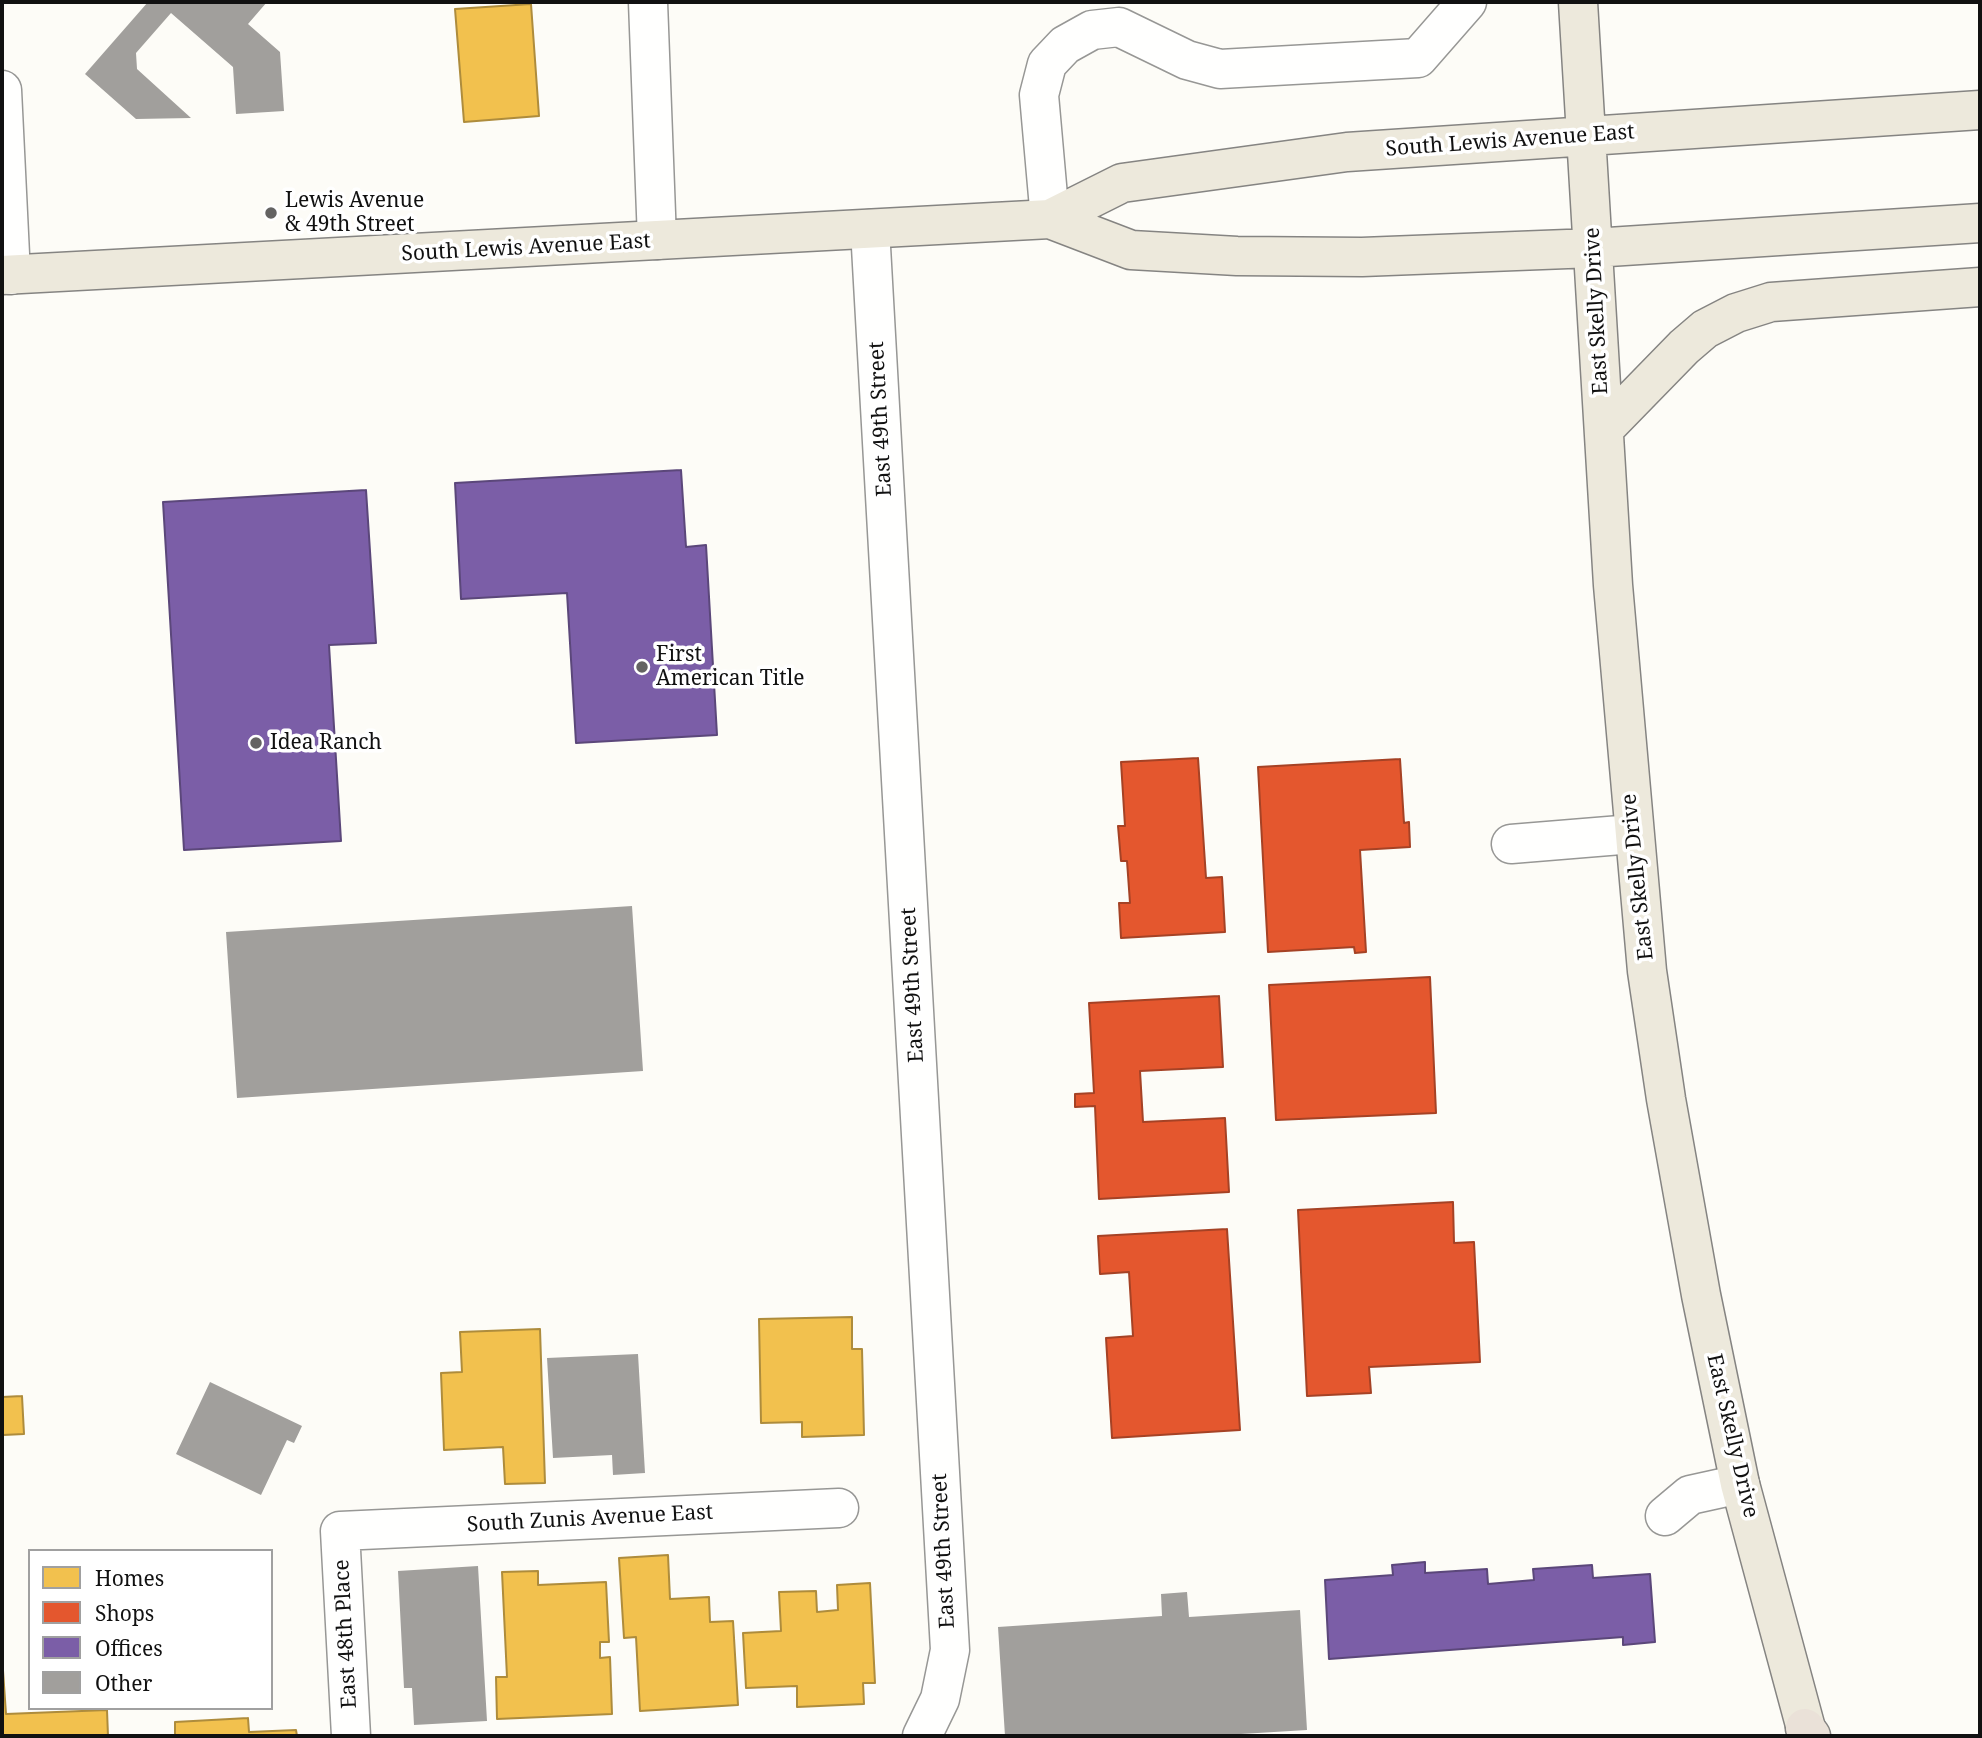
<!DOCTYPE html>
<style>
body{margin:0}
#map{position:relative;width:1982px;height:1738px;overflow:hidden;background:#fdfcf7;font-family:"Noto Serif",serif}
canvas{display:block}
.frame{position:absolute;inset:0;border:4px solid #111;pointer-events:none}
.legend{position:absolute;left:28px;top:1549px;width:245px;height:161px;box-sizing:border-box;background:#fff;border:2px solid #a0a0a0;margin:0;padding:9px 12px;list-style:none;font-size:21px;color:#111}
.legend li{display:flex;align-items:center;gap:14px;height:35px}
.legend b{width:35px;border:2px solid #a0a0a0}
</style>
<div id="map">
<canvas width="1982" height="1738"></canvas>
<div class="frame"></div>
<ul class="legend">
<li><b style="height:19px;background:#f2c14e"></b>Homes</li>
<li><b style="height:19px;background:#e4572e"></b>Shops</li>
<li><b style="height:19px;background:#7b5ea7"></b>Offices</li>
<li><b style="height:19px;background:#a19f9c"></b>Other</li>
</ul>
</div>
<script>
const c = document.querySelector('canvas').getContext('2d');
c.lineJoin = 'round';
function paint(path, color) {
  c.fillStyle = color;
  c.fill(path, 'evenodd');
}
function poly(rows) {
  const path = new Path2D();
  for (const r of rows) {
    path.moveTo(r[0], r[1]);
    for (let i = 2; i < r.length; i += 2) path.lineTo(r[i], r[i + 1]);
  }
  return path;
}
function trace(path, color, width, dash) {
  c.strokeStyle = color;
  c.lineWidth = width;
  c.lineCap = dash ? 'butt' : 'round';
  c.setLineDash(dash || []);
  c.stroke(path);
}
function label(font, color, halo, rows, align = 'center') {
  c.font = font + ' "Noto Serif",serif';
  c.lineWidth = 7;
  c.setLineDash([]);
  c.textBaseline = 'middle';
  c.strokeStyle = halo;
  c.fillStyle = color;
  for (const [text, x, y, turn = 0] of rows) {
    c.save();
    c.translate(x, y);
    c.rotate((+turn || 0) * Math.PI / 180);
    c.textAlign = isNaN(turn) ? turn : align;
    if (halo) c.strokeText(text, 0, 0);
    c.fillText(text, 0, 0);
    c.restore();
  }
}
const homes = poly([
 [531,4,539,116,464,122,455,9,531,4],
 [852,1317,852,1349,862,1349,864,1435,802,1437,802,1422,761,1423,759,1319,852,1317],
 [540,1329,545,1483,505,1484,503,1447,444,1450,441,1373,462,1372,460,1332,540,1329],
 [22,1396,24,1434,3,1435,2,1397,22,1396],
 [668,1555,670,1599,709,1597,710,1622,733,1621,738,1705,640,1711,636,1637,624,1638,619,1558,668,1555],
 [538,1571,538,1585,606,1582,609,1642,600,1642,600,1658,610,1657,612,1714,497,1719,496,1677,507,1677,502,1572,538,1571],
 [870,1583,875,1683,863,1683,864,1704,797,1707,797,1686,746,1688,743,1633,781,1631,779,1592,816,1591,817,1612,838,1610,837,1585,870,1583],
 [2,1656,6,1714,107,1710,108,1736,2,1736,2,1656],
 [248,1718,249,1732,296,1730,297,1736,175,1736,175,1722,248,1718]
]);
const shops = poly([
 [1198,758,1206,878,1222,877,1225,932,1121,938,1119,903,1130,903,1127,861,1121,861,1118,826,1125,826,1121,762,1198,758],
 [1400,759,1404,823,1409,822,1410,847,1360,850,1366,952,1355,953,1354,947,1268,952,1258,767,1400,759],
 [1430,977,1436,1113,1276,1120,1269,985,1430,977],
 [1219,996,1223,1067,1140,1071,1143,1122,1225,1118,1229,1192,1099,1199,1095,1106,1075,1107,1075,1094,1094,1093,1089,1003,1219,996],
 [1453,1202,1454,1243,1474,1242,1480,1362,1369,1367,1371,1393,1307,1396,1298,1210,1453,1202],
 [1227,1229,1240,1430,1112,1438,1106,1338,1133,1336,1129,1272,1100,1274,1098,1236,1227,1229]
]);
const offices = poly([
 [681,470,686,547,706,545,717,735,576,743,567,593,461,599,455,483,681,470],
 [366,490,376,643,329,645,341,841,184,850,163,502,366,490],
 [1425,1562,1425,1573,1487,1569,1488,1584,1534,1580,1533,1569,1592,1565,1593,1578,1650,1574,1655,1642,1623,1645,1623,1637,1329,1659,1325,1580,1393,1575,1392,1565,1425,1562]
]);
const building = poly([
 [148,2,267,2,248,24,280,52,284,111,236,114,233,67,171,13,136,53,137,69,191,118,136,119,85,74],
 [632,906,643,1071,237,1098,226,932],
 [638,1354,645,1473,613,1475,612,1455,553,1458,547,1358],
 [210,1382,302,1426,294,1443,287,1440,261,1495,176,1454],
 [478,1566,487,1721,414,1725,412,1688,404,1688,398,1571],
 [1187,1592,1189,1617,1300,1610,1307,1730,1208,1736,1005,1736,998,1627,1162,1616,1161,1594]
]);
const minor = poly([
 [648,2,657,240],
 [2,90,11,275],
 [1050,219,1039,95,1047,64,1065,45,1092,30,1119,27,1187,60,1220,69,1418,58,1467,2],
 [870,229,950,1650,940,1699,922,1736],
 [1511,844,1633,834],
 [1665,1516,1690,1495,1740,1484],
 [351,1736,340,1531,839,1508]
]);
const major = poly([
 [1578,2,1613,585,1647,971,1666,1099,1701,1295,1740,1484,1808,1736],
 [1050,219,1131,250,1237,256,1362,257,1593,248,1980,223],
 [2,275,1050,219,1122,183,1347,152,1980,110],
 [1604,429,1684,347,1705,329,1736,313,1771,302,1980,287]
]);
const highway = poly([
 [1805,1728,1811,1736]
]);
const markers = [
 [271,213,7,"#646362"],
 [642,667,7,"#646362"],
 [256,743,7,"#646362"]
];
const streetNames = [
 ["South Lewis Avenue East",1510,141,-4],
 ["South Lewis Avenue East",526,248,-3],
 ["East Skelly Drive",1597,311,-93],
 ["East 49th Street",881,419,-93],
 ["East Skelly Drive",1638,877,-96],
 ["East 49th Street",913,985,-93],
 ["East Skelly Drive",1732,1436,77],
 ["South Zunis Avenue East",590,1519,-3],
 ["East 49th Street",944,1551,-93],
 ["East 48th Place",346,1634,-93]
];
const poiNames = [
 ["Lewis Avenue",285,201],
 ["& 49th Street",285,225],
 ["First",656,655],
 ["American Title",656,679],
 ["Idea Ranch",270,743]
];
paint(homes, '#f2c14e');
trace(homes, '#ae8c3c', 2);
paint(shops, '#e4572e');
trace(shops, '#a54225', 2);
paint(offices, '#7b5ea7');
trace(offices, '#5b477a', 2);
paint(building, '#a19f9c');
trace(minor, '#979795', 41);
trace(major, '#858482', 41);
trace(highway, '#858482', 41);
trace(minor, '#fffffe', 38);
trace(major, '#ede9dc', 38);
trace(highway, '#eae1d8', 38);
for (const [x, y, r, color] of markers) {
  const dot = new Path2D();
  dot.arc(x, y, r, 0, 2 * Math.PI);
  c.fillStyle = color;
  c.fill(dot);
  trace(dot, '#fff', 2.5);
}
label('21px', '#111', '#fff', streetNames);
label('21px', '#111', '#fff', poiNames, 'left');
</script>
